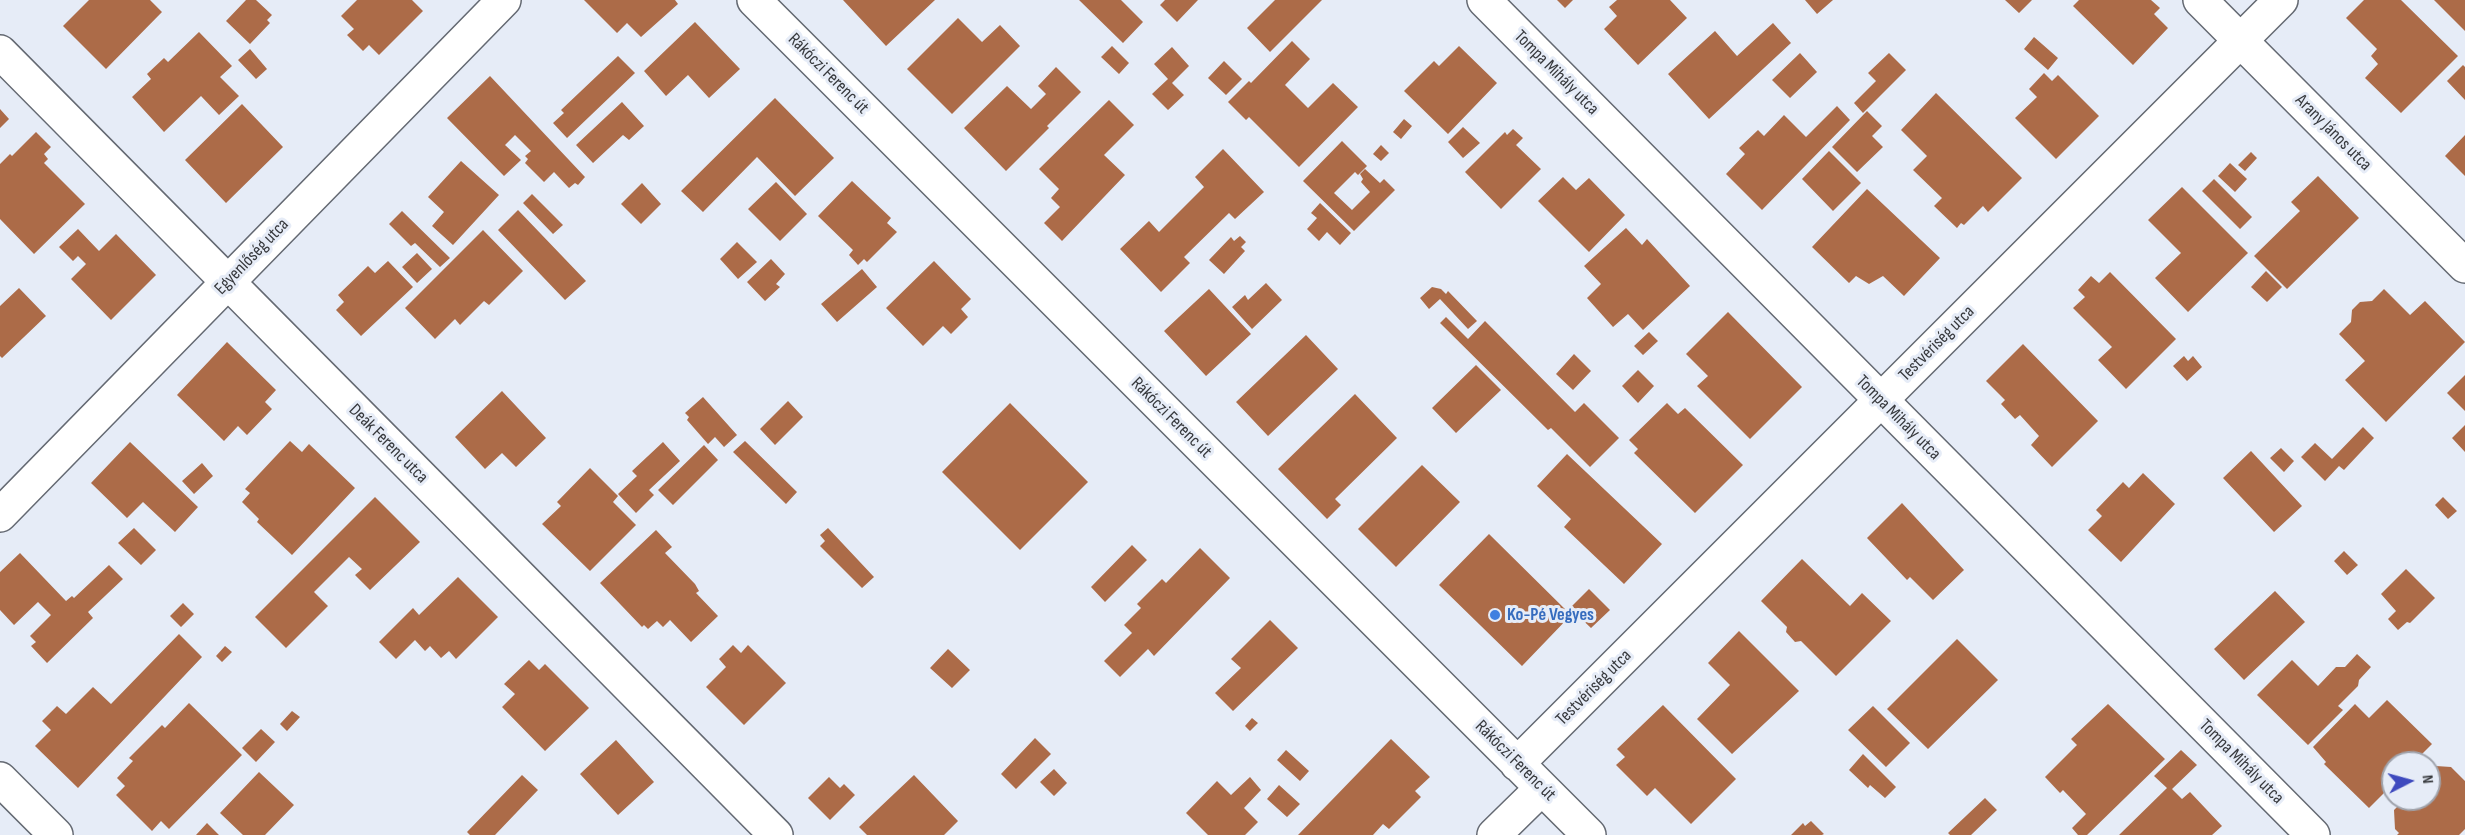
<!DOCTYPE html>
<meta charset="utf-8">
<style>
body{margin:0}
#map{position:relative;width:2465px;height:835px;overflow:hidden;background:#e6ecf7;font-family:"Sofia Sans Condensed",sans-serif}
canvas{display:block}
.north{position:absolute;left:2381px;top:751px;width:60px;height:60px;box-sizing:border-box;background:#e6ecf7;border:2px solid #a0a4ad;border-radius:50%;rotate:84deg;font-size:16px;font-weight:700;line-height:24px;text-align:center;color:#37393d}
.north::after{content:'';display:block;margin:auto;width:21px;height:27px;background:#3e4abe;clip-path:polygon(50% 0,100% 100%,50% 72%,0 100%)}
</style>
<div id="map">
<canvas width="2465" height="835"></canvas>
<div class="north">N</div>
</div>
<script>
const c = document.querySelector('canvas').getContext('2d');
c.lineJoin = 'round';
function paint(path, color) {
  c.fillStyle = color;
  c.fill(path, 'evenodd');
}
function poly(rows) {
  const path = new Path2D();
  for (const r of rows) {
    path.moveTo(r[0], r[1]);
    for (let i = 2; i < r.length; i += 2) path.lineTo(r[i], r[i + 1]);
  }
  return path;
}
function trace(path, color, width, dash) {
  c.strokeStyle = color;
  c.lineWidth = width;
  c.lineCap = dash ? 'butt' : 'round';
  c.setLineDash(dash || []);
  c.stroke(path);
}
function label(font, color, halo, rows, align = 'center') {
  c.font = font + ' "Sofia Sans Condensed",sans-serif';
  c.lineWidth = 6;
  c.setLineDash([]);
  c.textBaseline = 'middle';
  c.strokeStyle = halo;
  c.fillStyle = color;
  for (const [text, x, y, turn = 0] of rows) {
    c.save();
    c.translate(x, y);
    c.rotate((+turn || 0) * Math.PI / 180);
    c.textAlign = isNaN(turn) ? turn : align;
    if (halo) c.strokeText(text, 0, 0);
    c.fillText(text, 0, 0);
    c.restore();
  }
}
const building = poly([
 [89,0,150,0,162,12,106,69,63,26],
 [246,0,256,0,272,15,267,20,270,23,250,44,226,21],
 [357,0,412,0,423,11,379,55,369,45,363,51,347,35,354,29,341,16],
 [584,0,675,0,678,4,641,37,627,23,617,33],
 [843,0,935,0,886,46],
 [1079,0,1121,0,1143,22,1123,43],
 [1165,0,1198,0,1177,22,1160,5],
 [1275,0,1322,0,1270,52,1247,28],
 [1557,0,1573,0,1565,8],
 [1617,0,1670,0,1687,18,1638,65,1604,29,1617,16,1609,7],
 [1805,0,1833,0,1817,14],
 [2005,0,2032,0,2019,13],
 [2079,0,2151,0,2160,8,2154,14,2168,28,2133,65,2073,6],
 [2364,0,2401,0,2458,56,2401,113,2365,78,2378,64,2371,56,2377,49,2346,18],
 [2434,0,2465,0,2465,31],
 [958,18,982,42,1000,25,1020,46,952,114,907,69],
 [695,22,740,69,709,98,688,75,666,96,644,71],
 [1773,23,1791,43,1709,119,1668,74,1715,31,1737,56],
 [199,32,232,66,220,77,239,96,219,115,201,96,164,132,132,97,151,79,147,74,164,58,168,62],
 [2034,37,2058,58,2048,70,2024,49],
 [1292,41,1310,59,1285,85,1308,108,1333,83,1358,107,1299,167,1249,117,1246,120,1228,102,1249,81,1251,83],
 [1112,46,1129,63,1119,74,1101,57],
 [1459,46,1497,83,1448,134,1404,91,1434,61,1439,66],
 [1172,47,1189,66,1172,83,1184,95,1168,110,1152,94,1168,79,1154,64],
 [250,49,267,69,256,79,238,60],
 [1800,53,1817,72,1790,98,1772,80],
 [1889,53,1906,70,1863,113,1854,103,1876,81,1868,73],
 [618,56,635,73,567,138,553,123,564,113,561,110],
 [1224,61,1242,79,1226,95,1208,78],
 [2463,65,2465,67,2465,100,2447,81],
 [1056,67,1081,92,1047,126,1049,128,1006,171,964,128,1007,86,1031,109,1046,94,1038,86],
 [2044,73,2052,81,2058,75,2099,116,2056,159,2015,118,2037,97,2029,89],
 [490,76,585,177,578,185,575,183,569,188,554,172,544,182,525,163,528,159,525,156,531,151,515,135,505,145,521,160,504,176,447,118],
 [1936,93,2022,178,1988,212,1983,206,1964,225,1961,223,1957,228,1934,206,1942,198,1913,170,1927,156,1901,130],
 [775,98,834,158,795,196,757,157,703,212,681,191],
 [1109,100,1134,125,1104,155,1125,175,1062,241,1044,223,1060,207,1051,198,1059,189,1039,169],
 [622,102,644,126,629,140,623,135,593,163,576,145],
 [242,104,283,147,226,203,185,160],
 [1837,106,1850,120,1762,210,1726,174,1745,154,1739,148,1758,130,1764,136,1784,115,1806,137],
 [0,109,9,119,0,128],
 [1867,111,1882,126,1872,136,1883,147,1857,172,1832,147],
 [1404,119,1412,126,1401,139,1393,132],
 [1463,127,1480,143,1463,158,1448,142],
 [1513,129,1523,138,1516,145,1541,169,1501,209,1465,172,1505,132,1507,135],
 [36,132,51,147,44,154,48,159,44,163,85,204,34,254,0,219,0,164,10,154,12,156],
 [2465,135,2465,176,2445,156],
 [1342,141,1367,166,1358,175,1355,172,1334,193,1352,210,1370,192,1361,182,1363,179,1360,174,1365,169,1380,183,1384,179,1395,190,1354,231,1303,181],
 [1381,145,1389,153,1381,161,1373,154],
 [1223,149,1264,192,1235,219,1229,213,1184,257,1190,263,1161,292,1120,249,1149,221,1159,232,1204,187,1195,177],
 [1829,151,1861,183,1833,211,1802,179],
 [2251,152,2257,158,2245,171,2238,165],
 [461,161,499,195,453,245,432,226,444,212,428,197],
 [2230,163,2247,179,2235,192,2218,176],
 [2318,176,2359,218,2287,289,2254,256,2300,211,2291,202],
 [1563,177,1576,190,1589,178,1625,215,1589,252,1538,201],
 [2214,179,2252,217,2240,229,2202,191],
 [852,181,891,218,887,223,897,232,867,262,864,259,858,265,849,255,853,250,818,216],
 [776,182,807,214,780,241,748,209],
 [642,183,661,204,641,224,621,204],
 [2182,187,2248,253,2188,312,2155,278,2181,253,2148,220],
 [1867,189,1940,258,1904,296,1883,276,1869,284,1856,276,1849,283,1812,247],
 [532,194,563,225,553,234,523,203],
 [1320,203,1351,233,1340,245,1327,232,1319,241,1307,229,1317,218,1311,213],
 [518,210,586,281,565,300,498,230],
 [402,211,450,258,440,267,415,243,411,246,389,224],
 [1626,228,1642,245,1647,239,1690,286,1643,330,1628,314,1613,327,1587,298,1601,284,1584,266],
 [78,229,99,251,116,234,156,275,111,320,71,279,86,264,78,256,73,261,59,247],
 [483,230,523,271,489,305,484,301,460,325,455,319,435,339,405,308],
 [1240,236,1246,242,1241,247,1245,251,1224,274,1209,260,1231,237,1234,241],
 [737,242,757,262,738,279,720,259],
 [417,253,432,269,417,283,402,267],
 [771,259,785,274,776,284,780,287,765,301,747,282],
 [388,261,413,287,361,336,336,310,344,302,338,295,368,266,375,273],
 [934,261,971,299,961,309,968,317,951,334,943,326,923,346,886,308],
 [862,269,877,287,837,322,821,304],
 [2266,271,2282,287,2267,302,2251,287],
 [2110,272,2176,339,2126,389,2098,360,2112,347,2073,308,2085,297,2078,290,2091,276,2099,283],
 [1266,283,1282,300,1252,329,1232,307,1245,295,1248,300],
 [1432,287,1441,289,1446,294,1448,291,1477,321,1468,329,1440,299,1429,309,1420,298],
 [19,288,46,316,2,358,0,356,0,306],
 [1209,289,1251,334,1206,376,1164,331],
 [2384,289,2410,315,2425,301,2465,342,2386,422,2345,380,2365,361,2339,334,2351,322,2352,310,2360,302,2372,301],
 [1728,312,1802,387,1750,439,1697,386,1708,376,1686,354],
 [1446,317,1468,339,1485,321,1575,412,1584,403,1619,438,1590,467,1551,428,1548,430,1440,323],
 [1649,332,1658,341,1643,355,1634,346],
 [1306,335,1338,369,1268,436,1236,402],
 [227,342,276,390,265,402,272,409,247,435,238,426,224,441,177,395],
 [2023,344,2098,421,2052,467,2031,445,2039,436,2020,415,2015,419,2001,404,2005,400,1986,381],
 [1574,354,1591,371,1573,390,1556,374],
 [2184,356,2188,361,2193,356,2202,367,2187,381,2173,366],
 [1476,365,1501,390,1456,433,1432,408],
 [1638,370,1654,386,1638,403,1622,386],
 [2465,375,2465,411,2447,393],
 [502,391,546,438,516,467,502,453,485,469,455,437],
 [1355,394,1397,438,1335,499,1341,505,1327,519,1278,469],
 [703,397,737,435,724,447,715,437,708,444,687,420,689,417,685,413],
 [788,401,803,417,775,445,760,429],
 [1010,403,1088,482,1020,550,942,472],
 [1667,403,1678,414,1685,408,1743,465,1695,513,1634,453,1638,449,1629,440],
 [2465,425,2465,452,2452,438],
 [2363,427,2374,438,2344,470,2339,466,2325,481,2301,457,2315,443,2332,459],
 [290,441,302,452,309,444,355,488,292,555,257,522,259,519,242,502,250,493,245,489],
 [745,441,797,492,786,504,733,452],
 [130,442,198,507,175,532,143,502,127,518,91,483],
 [663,442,680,461,649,490,654,495,636,513,618,494,637,476,632,471],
 [704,445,718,460,673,505,658,490],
 [2281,448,2294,461,2284,472,2270,458],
 [2251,451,2302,506,2274,532,2223,478],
 [1567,454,1662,544,1624,584,1564,527,1571,519,1537,486],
 [202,463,213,476,194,494,182,481],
 [1422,465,1460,502,1396,567,1358,529],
 [590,468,618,496,613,502,636,525,590,571,542,524,561,506,557,502],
 [2143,473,2175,504,2121,562,2088,530,2102,516,2096,510,2123,482,2129,488],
 [375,497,420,542,370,590,355,575,362,569,349,557,314,592,328,606,286,648,255,617],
 [2443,497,2457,511,2448,519,2435,505],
 [1902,503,1964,570,1933,600,1910,577,1907,580,1867,538],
 [134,528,156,550,141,565,118,543],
 [828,528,874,577,862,588,820,546,825,541,820,535],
 [656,530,672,547,665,553,695,584,699,591,696,593,718,616,691,642,670,620,663,627,657,621,648,629,644,625,642,627,600,583],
 [1489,534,1571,615,1522,666,1439,585],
 [1132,545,1147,560,1105,602,1091,587],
 [1200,548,1230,578,1154,656,1148,649,1120,677,1104,661,1132,633,1124,625,1141,608,1137,604,1162,579,1166,583],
 [2344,551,2358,565,2347,575,2334,561],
 [20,553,66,601,72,596,74,598,109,565,123,579,88,612,93,618,47,663,31,646,36,642,30,636,51,615,38,602,14,625,0,610,0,572],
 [1802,559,1850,606,1862,593,1891,621,1836,676,1801,641,1795,642,1786,632,1787,627,1761,601],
 [2406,569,2435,598,2410,623,2407,622,2398,630,2388,619,2396,611,2381,594],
 [458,577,498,617,456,659,449,651,441,658,430,646,425,651,415,640,396,659,379,642,413,608,419,615],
 [1589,589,1610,610,1591,628,1570,608],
 [2275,591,2305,622,2244,680,2214,649],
 [183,603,194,614,181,627,170,616],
 [1270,620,1298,648,1233,711,1215,693,1241,668,1231,659],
 [1739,631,1799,691,1732,754,1697,719,1730,685,1708,663],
 [179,634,202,657,78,788,35,746,51,730,42,721,57,706,66,714,93,687,111,704],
 [1957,639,1998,680,1928,749,1887,709],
 [733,645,741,653,748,645,786,683,744,725,706,687,726,667,719,659],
 [225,646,232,652,222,662,216,656],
 [948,649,970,670,952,688,930,668],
 [2357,654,2371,667,2359,680,2358,686,2338,706,2343,710,2308,745,2257,695,2292,660,2318,686,2336,667,2345,667],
 [529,660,539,670,545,664,589,708,545,751,502,707,515,694,504,684],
 [2387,700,2432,744,2413,763,2393,763,2393,784,2369,808,2324,764,2326,762,2313,747,2355,704,2369,718],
 [189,703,242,755,169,829,161,821,152,831,116,795,125,786,117,778,133,761,129,758,162,725,165,728],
 [2108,704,2165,759,2087,835,2078,835,2072,828,2086,814,2063,790,2060,793,2045,777,2077,745,2071,739],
 [1663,705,1736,779,1691,824,1655,788,1647,796,1616,765,1625,757,1617,749],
 [1873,706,1910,743,1886,767,1848,730],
 [292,711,300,717,287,731,280,724],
 [1252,718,1258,723,1250,731,1245,726],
 [261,729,275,742,256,762,242,748],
 [1035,738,1051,754,1016,789,1001,774],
 [1391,739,1430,777,1415,791,1421,797,1389,829,1383,824,1373,835,1298,835],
 [616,740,654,782,618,815,580,774],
 [1286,750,1309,771,1300,781,1277,760],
 [2181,750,2197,765,2172,789,2182,799,2190,792,2222,826,2212,835,2119,835,2167,788,2154,776],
 [1863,754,1896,787,1885,798,1870,785,1868,788,1849,770],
 [2436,766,2451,767,2465,781,2465,829,2459,835,2397,835,2399,833,2395,829,2394,810,2405,799,2429,799,2429,774],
 [1054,769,1067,783,1054,796,1040,782],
 [259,772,294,805,265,835,243,835,220,813],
 [522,775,538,790,495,835,470,835,467,832],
 [914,775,958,821,944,835,867,835,859,827],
 [829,777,840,788,844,784,855,795,830,820,808,798],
 [1250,777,1261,790,1244,808,1258,822,1245,835,1208,835,1186,813,1217,781,1231,795],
 [1279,785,1300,804,1287,817,1267,799],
 [1985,798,1997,810,1971,835,1950,835,1948,833],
 [1811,821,1824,834,1822,835,1791,835,1803,823,1805,826],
 [207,823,219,835,196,835]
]);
const minor = poly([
 [754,0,1589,835],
 [1484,0,2313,835],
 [2200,0,2465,266],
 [0,52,776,835],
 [0,515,504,0],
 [1517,764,2281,0],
 [0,779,56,835],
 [1494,835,1542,788]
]);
const markers = [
 [1495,615,6,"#3f7fe0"]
];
const streetNames = [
 ["Tompa Mihály utca",1556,73,45],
 ["Rákóczi Ferenc út",828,74,45],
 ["Arany János utca",2333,133,45],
 ["Egyenlőség utca",252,257,-46],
 ["Testvériség utca",1937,344,-45],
 ["Rákóczi Ferenc út",1171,418,45],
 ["Tompa Mihály utca",1898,418,45],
 ["Deák Ferenc utca",388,444,45],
 ["Testvériség utca",1594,688,-45],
 ["Rákóczi Ferenc út",1515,761,45],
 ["Tompa Mihály utca",2241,762,45]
];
const shopNames = [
 ["Ko-Pé Vegyes",1507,615]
];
paint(building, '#ac6b48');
trace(minor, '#646972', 36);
trace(minor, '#fff', 33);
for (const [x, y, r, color] of markers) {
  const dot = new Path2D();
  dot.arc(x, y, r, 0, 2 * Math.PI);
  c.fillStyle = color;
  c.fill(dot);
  trace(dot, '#e6ecf7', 2);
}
label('18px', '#37393d', '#e6ecf7', streetNames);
label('bold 18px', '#366cbe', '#e6ecf7', shopNames, 'left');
</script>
